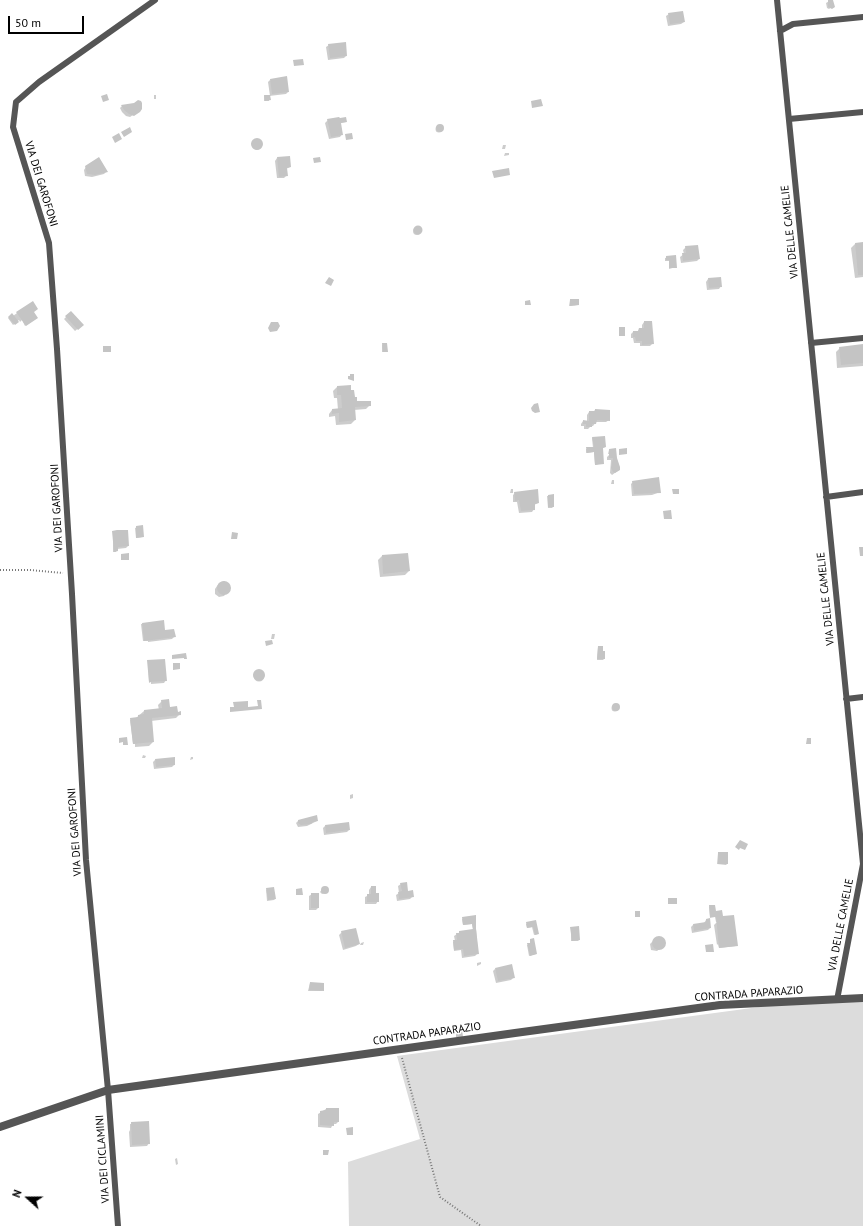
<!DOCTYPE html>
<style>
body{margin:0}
#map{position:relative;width:863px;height:1226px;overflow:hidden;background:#fff;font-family:"PT Sans",sans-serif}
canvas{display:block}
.north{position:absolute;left:8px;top:1178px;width:40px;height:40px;-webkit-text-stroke:3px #fff;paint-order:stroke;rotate:291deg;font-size:11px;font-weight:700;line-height:16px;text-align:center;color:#000}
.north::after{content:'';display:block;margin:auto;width:14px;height:18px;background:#000;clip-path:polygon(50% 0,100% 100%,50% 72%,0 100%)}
.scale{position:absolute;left:8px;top:16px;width:76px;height:18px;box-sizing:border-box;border:2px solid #000;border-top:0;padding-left:5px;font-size:12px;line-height:14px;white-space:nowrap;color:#000;-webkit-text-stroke:3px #fff;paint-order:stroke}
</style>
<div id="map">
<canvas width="863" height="1226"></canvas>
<div class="north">N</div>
<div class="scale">50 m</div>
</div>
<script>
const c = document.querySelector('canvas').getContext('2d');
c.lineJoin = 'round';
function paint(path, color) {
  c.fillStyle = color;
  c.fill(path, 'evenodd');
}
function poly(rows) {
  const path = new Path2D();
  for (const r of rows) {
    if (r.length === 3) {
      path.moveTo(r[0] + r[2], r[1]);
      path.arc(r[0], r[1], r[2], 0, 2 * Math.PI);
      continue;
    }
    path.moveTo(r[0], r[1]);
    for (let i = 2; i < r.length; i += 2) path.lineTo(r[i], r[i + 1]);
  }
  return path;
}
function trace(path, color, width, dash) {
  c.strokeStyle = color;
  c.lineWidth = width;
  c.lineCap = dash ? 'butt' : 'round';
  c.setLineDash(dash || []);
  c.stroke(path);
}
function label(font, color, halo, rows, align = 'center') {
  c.font = font + ' "PT Sans",sans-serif';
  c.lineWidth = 3;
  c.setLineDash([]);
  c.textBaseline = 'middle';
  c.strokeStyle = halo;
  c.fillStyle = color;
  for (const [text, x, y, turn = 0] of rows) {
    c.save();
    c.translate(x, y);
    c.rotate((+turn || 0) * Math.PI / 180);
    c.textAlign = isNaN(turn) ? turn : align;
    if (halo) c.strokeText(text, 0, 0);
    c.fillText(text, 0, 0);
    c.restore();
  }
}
const green = poly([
 [863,1000,863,1226,349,1226,348,1162,420,1139,397,1056,796,1002]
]);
const shadow = poly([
 [831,0,833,6,829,9,827,8,826,3],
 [669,14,684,22,681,24,668,26,666,16],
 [329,45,346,56,344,58,328,60,326,47],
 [270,80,288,92,286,94,269,96,269,101,264,101,264,96,270,96,268,82],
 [154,95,156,95,156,99,154,99],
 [122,106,139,111,130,117,126,116,122,112,120,108],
 [328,120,346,122,340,123,342,134,340,137,329,139,325,123],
 [439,129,3.5],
 [257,145,5],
 [503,145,506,145,505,149,502,149],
 [505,153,509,153,509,155,504,156],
 [277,158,290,167,286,169,287,175,284,178,277,178,275,161],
 [86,167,106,172,104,174,92,177,85,176,84,170],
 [417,231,4],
 [863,243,863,277,855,278,851,248,855,244],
 [686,247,699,259,697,261,681,263,680,257,684,254,683,250],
 [675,256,676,267,669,269,669,261,665,261,665,258],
 [708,279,721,286,719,289,707,290,706,282],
 [570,300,578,300,578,305,569,306],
 [33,312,37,318,25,326,22,320,20,322,19,320,13,325,8,318,12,315,13,316,17,313],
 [71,312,82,325,75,331,64,319],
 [644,322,653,343,650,346,640,346,640,343,634,343,633,338,631,338,631,334,633,332,637,332,640,329,642,329,642,325],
 [382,344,387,351,386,352,382,352],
 [863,345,863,366,837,368,836,352,840,348],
 [337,387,350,391,356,401,370,405,366,409,354,410,355,420,351,424,336,425,335,416,329,417,329,414,332,410,338,410,337,398,334,398,333,391],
 [595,410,609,420,606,422,596,422,593,426,591,426,588,429,584,429,584,426,581,426,581,424,583,421,587,421,587,415,589,412,593,412],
 [604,437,605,447,602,448,603,463,595,465,594,452,586,453,586,449,593,448,592,438],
 [609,450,616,459,619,470,612,475,610,473,611,460,607,460,607,457,610,454,608,454],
 [612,480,614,480,614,484,611,484],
 [633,482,660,492,652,495,632,496,631,484],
 [511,489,513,489,513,493,510,493],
 [515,493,538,503,534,505,534,509,532,512,519,513,517,502,513,502,513,495],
 [547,496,548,496,553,507,552,508,548,508],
 [142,526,143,537,136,538,135,528],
 [113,532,128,546,126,548,117,549,116,552,113,552],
 [407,554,409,571,405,575,380,577,378,560,382,556],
 [224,581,229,584,230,589,224,596,219,597,215,594,215,589,219,583],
 [141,624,142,624,164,631,174,637,172,639,148,642,148,641,143,641],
 [272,634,275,634,274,639,271,639],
 [598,647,602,652,604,659,603,660,597,660],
 [148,661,166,680,164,683,151,684,151,682,149,683],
 [259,676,5.5],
 [162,701,169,708,180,714,176,718,151,721,153,742,149,746,135,747,135,744,133,744,130,720,136,718,144,711,159,710,158,705],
 [615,708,3.5],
 [143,755,146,756,145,758,142,758],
 [191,757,193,757,193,759,190,760],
 [155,760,174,765,172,767,154,769,153,762],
 [353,794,353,798,350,799,350,795],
 [298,821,317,821,307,826,298,827,296,823],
 [325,826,349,830,347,832,324,835,323,828],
 [718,853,727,864,726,865,717,864],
 [401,884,413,896,410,899,397,901,396,895,399,893,398,886],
 [371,887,378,901,376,904,365,904,365,897,369,895,369,890],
 [323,888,328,889,328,892,322,894,320,892],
 [266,889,275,899,274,900,267,901],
 [312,894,318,908,316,910,309,910,309,896],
 [709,906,722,917,736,946,719,948,718,944,717,945,714,925,717,922,716,922,715,917,710,918],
 [475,916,478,953,475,956,462,958,461,950,454,951,453,942,455,941,454,936,460,932,473,930,472,924,463,925,462,919],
 [706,920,710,928,708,930,692,933,691,927,693,925,704,923],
 [535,921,538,934,534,935,532,927,527,928,526,924],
 [571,928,579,940,578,941,571,941],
 [342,932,359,944,356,946,343,950,339,935],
 [660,937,664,940,663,946,657,951,651,950,650,944,653,941,655,938],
 [530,940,536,954,529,956,527,945,530,944],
 [364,942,363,945,360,945,361,943],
 [481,962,481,964,477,966,477,963],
 [495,969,514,977,511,980,496,983,493,971],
 [310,983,323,991,308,991],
 [326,1109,338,1122,336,1124,333,1124,331,1128,318,1127,318,1114],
 [148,1122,149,1143,147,1146,130,1147,129,1132,130,1130,130,1124],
 [177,1158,178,1164,176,1165,175,1159]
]);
const building = poly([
 [828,0,833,0,835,7,832,9,828,7],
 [683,11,685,22,670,24,668,13],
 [346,42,347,56,330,58,328,44],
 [303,59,304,65,294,66,293,60],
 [287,76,289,92,272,94,270,79],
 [107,94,109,100,103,102,101,96],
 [264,95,270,95,271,100,265,101],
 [541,99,543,106,532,108,531,101],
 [138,100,141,101,142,103,142,109,140,112,134,116,129,114,124,110,121,105,134,103],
 [339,117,340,118,346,117,347,122,341,123,343,135,331,137,327,119],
 [440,128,4],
 [130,127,132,132,124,137,121,132],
 [119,133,122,139,115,143,112,137],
 [352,133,353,139,346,140,345,134],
 [257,144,6],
 [290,156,291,167,287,168,288,176,279,177,277,157],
 [99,157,108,172,95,175,87,174,85,166],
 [320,157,321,162,314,163,313,158],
 [509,168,510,175,494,178,492,171],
 [418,230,4.5],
 [863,242,863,275,858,275,855,243],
 [698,245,700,259,683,261,682,253,686,253,685,246],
 [676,255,677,268,669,268,669,260,666,260,666,256],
 [329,277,334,280,331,286,325,283],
 [721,277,722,287,709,288,708,278],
 [570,299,579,299,579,305,570,306],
 [530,300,531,305,525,305,525,301],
 [33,301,38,309,34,312,38,318,26,326,16,312],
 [71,311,84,325,78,330,65,316],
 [12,313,19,322,15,325,8,317],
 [644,321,652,321,654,344,642,345,642,341,636,341,635,337,633,337,633,331,638,331,639,328,644,328],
 [271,322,278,322,280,326,277,331,270,332,268,328],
 [619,327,625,327,625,336,619,336],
 [382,343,387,343,388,352,383,352],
 [863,344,863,363,841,365,839,347],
 [103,346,111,346,111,352,103,352],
 [350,374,354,374,354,381,348,379,348,376,350,376],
 [351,385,351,390,354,390,355,397,357,397,357,401,371,401,371,406,355,407,356,420,339,422,339,413,332,414,332,409,342,408,341,395,337,395,337,386],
 [538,403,540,412,535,413,532,411,531,408,534,404],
 [595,409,610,410,610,421,597,420,596,424,592,424,592,427,586,427,586,424,583,424,583,420,589,421,589,411,595,411],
 [605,436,606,447,603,448,604,464,595,465,594,452,587,453,586,447,594,447,592,437],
 [616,448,617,458,620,467,620,470,615,473,613,472,611,468,613,458,609,458,609,449],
 [627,448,627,454,619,455,619,449],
 [659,477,661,493,634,494,632,481],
 [538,489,539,503,535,504,535,510,521,511,519,500,515,501,514,492],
 [672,489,679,489,679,494,673,494],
 [554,494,554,507,548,507,548,495],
 [671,510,672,519,664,519,663,511],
 [143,525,144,537,136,538,136,526],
 [117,530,128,530,129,546,118,547,118,551,114,552,112,531],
 [232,532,238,533,237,539,231,539],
 [859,547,863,547,863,556,860,556],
 [129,553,129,560,121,560,121,554],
 [408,553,410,571,383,574,382,555],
 [224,588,7],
 [164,620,165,630,174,629,176,637,144,641,142,623],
 [272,640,273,644,266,646,265,641],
 [598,646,603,646,603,651,605,651,605,659,597,659],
 [186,653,187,659,184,659,184,658,172,659,172,655],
 [165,659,167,681,149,682,147,660],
 [173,663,180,663,180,669,173,670],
 [259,675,6],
 [169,699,170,707,177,706,178,712,181,711,181,715,152,718,154,742,133,744,130,718,138,717,138,715,144,714,144,710,162,708,161,700],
 [257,700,261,700,262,709,230,712,230,707,234,707,233,702,248,701,248,707,258,706],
 [616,707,4],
 [127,737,128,745,123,745,123,742,119,743,119,738],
 [807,738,811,738,811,744,806,744],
 [175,757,175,765,156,767,155,759],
 [317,815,318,821,313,822,311,824,301,825,298,823,298,820],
 [349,822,350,830,326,833,325,825],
 [740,840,748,844,745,850,740,848,739,850,735,847],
 [718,852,728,852,728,864,718,864],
 [407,882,408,891,413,890,414,897,399,899,398,892,402,891,400,883],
 [371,886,376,886,376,893,379,893,379,902,367,902,367,894,371,894],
 [325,890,4],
 [274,887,276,899,268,900,266,888],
 [302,888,303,895,296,895,296,889],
 [311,893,319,893,319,908,311,908],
 [668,898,677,898,677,904,668,904],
 [709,905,715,905,716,911,722,910,723,916,734,915,738,946,719,948,716,917,710,917],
 [635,911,640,911,640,917,635,917],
 [476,915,476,929,479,954,464,956,463,949,454,950,453,940,457,940,456,933,459,933,459,931,473,929,472,924,463,925,462,917],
 [710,918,711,928,694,931,693,924,706,922,706,919],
 [536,920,539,934,535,935,533,927,527,928,526,922],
 [579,926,580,940,572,941,570,927],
 [356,928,360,944,345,948,341,931],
 [659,943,7],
 [534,938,537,954,530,956,527,943,530,943,530,939],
 [713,944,714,952,706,952,705,945],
 [512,964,515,978,498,981,495,968],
 [310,982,324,983,324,991,309,990],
 [456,1029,462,1029,463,1037,456,1037],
 [326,1108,339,1108,339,1122,334,1122,334,1126,320,1125,320,1111,326,1110],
 [149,1121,150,1144,132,1145,131,1122],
 [353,1127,353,1135,347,1135,346,1128],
 [323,1150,329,1150,328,1155,323,1155]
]);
const path = poly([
 [0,570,30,570,63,573],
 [402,1058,440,1197,481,1226]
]);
const lane = poly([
 [777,0,863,864,837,1000],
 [780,31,793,24,863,17],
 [789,119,863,112],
 [811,343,863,338],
 [826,497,863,492],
 [846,699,863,697],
 [118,1226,108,1090,86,860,72,594,57,349,49,243,13,127,16,102,39,82,155,0]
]);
const street = poly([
 [0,1127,108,1090,515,1033,720,1005,863,998]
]);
const streetNames = [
 ["VIA DEI GAROFONI",41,184,73],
 ["VIA DELLE CAMELIE",790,232,-96],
 ["VIA DEI GAROFONI",57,508,-93],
 ["VIA DELLE CAMELIE",826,599,-96],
 ["VIA DEI GAROFONI",75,832,-94],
 ["VIA DELLE CAMELIE",841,925,-79],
 ["CONTRADA PAPARAZIO",749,994,-4],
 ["CONTRADA PAPARAZIO",427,1034,-8],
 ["VIA DEI CICLAMINI",103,1159,-94]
];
paint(green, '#dcdcdc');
paint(shadow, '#0003');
paint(building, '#c4c4c4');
trace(path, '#777', 2, [1, 2]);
trace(lane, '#555', 6);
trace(street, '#555', 8);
label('11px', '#000', '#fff', streetNames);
</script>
